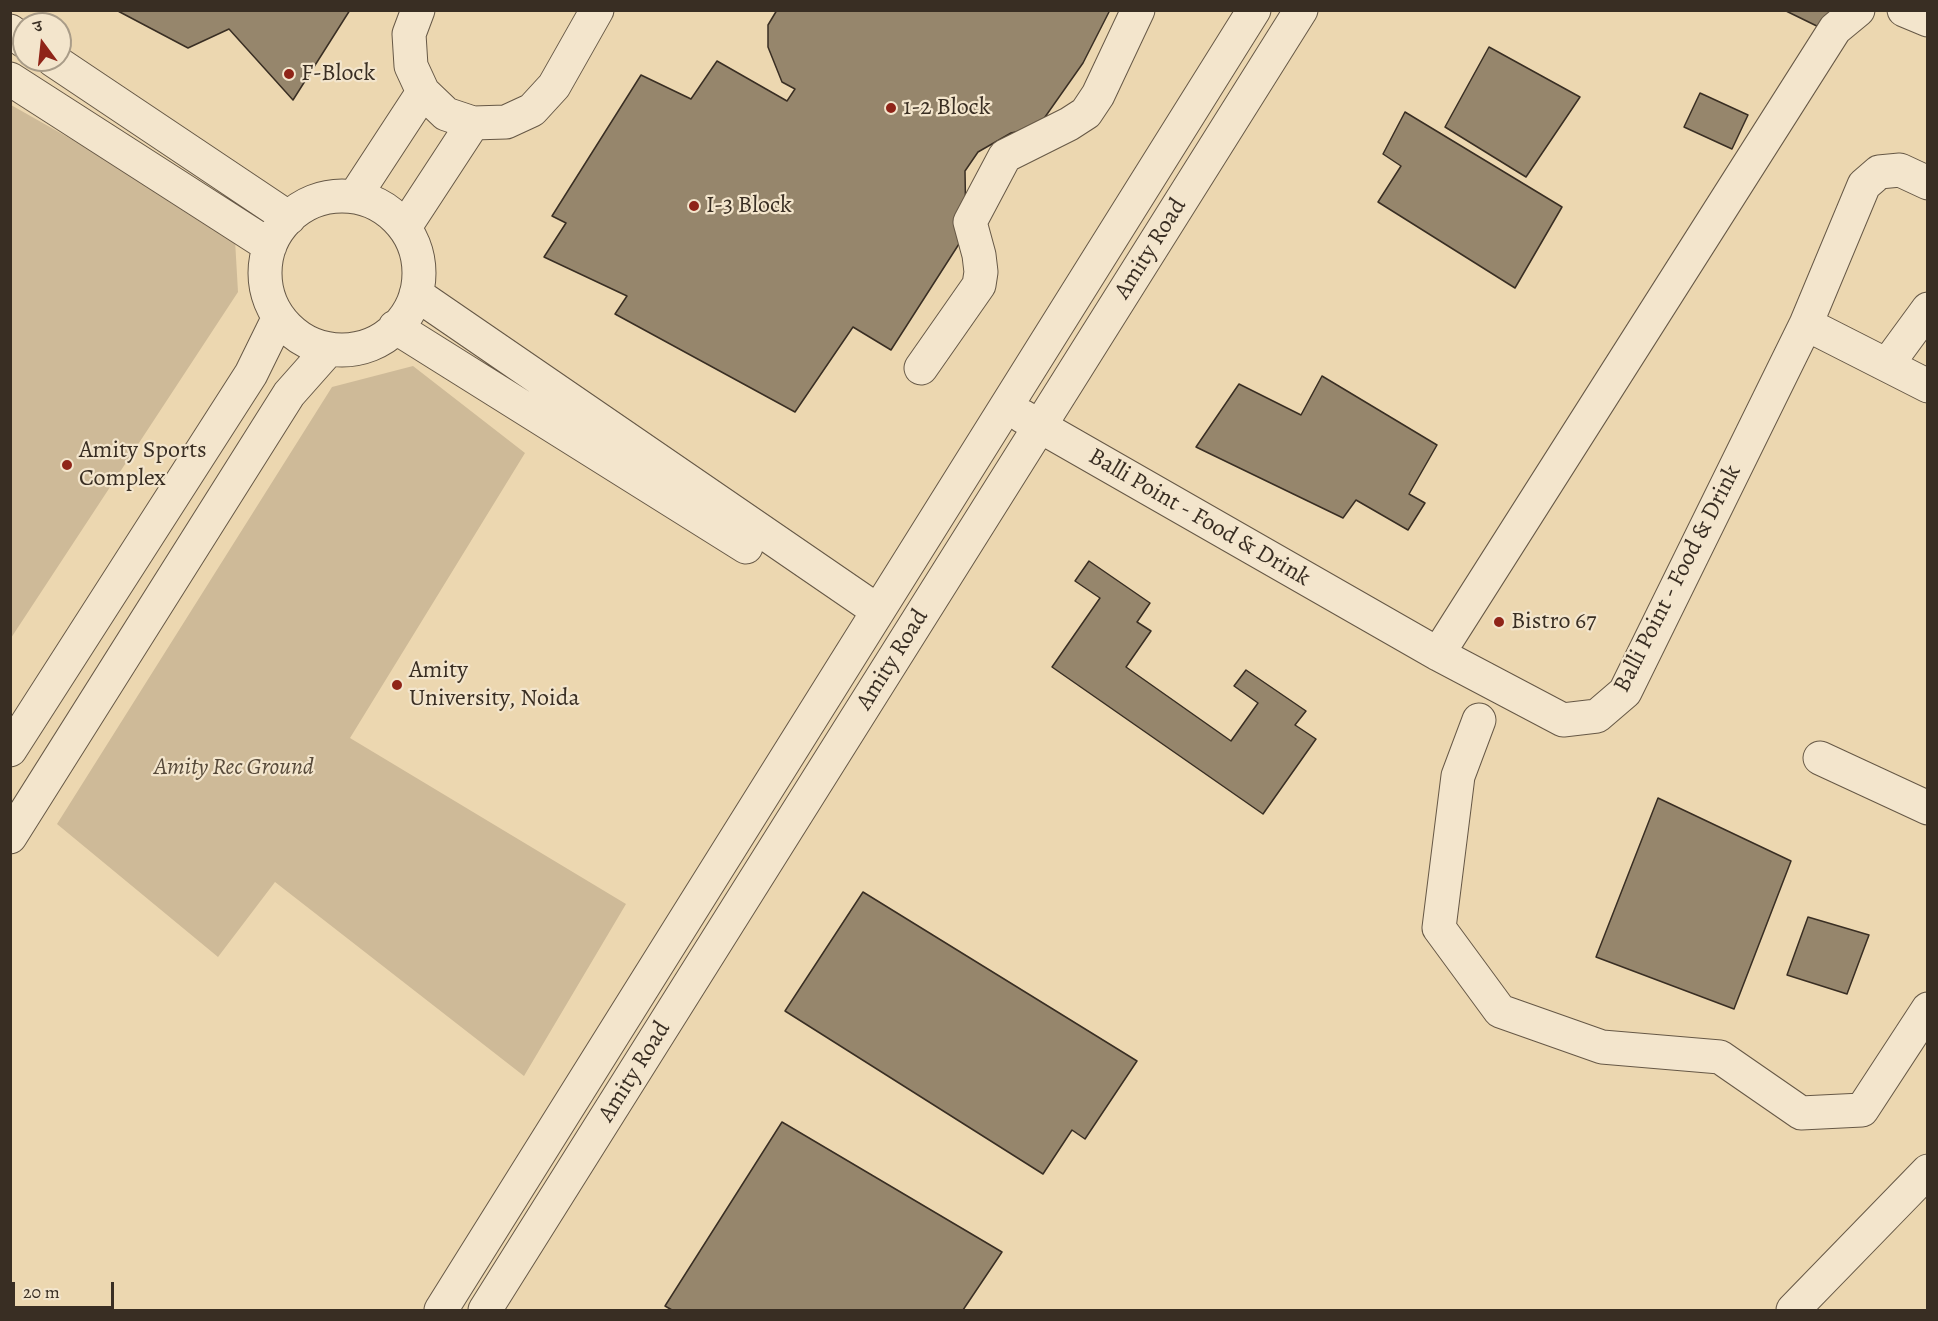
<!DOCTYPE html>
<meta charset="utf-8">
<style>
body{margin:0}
#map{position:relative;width:1938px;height:1321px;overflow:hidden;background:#ecd7b0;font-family:Alegreya,"Noto Serif Devanagari",serif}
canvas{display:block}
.frame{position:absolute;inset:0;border:12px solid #392e23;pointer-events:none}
.north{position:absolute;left:12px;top:12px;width:60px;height:60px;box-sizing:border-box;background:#f3e5cc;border:2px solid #a99c88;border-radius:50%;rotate:345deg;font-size:16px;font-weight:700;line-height:24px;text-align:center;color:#392e23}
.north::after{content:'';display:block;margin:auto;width:21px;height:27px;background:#8f2418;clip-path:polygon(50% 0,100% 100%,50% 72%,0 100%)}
.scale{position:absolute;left:12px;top:1282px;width:102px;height:27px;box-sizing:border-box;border:3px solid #392e23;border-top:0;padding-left:8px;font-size:18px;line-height:21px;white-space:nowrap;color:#392e23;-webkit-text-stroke:4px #f3e5cc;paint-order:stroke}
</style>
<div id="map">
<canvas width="1938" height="1321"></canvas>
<div class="frame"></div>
<div class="north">उ</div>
<div class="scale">20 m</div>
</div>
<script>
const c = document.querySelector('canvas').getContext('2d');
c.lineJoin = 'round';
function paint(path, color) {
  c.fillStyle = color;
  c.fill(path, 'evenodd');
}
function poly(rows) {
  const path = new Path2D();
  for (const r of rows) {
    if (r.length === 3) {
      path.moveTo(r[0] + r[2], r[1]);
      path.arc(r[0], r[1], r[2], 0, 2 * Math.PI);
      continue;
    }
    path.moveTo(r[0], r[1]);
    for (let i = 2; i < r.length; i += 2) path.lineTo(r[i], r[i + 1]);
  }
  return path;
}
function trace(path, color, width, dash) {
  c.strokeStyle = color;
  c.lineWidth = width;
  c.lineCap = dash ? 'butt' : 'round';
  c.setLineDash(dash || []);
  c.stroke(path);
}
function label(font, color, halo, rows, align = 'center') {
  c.font = font + ' Alegreya,serif';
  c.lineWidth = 4.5;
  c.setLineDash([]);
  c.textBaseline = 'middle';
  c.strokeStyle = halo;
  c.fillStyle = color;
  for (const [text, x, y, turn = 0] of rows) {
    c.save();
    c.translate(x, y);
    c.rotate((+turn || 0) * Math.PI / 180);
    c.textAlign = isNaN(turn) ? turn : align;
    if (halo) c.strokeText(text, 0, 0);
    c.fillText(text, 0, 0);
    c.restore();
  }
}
const green = poly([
 [11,105,94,152,235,240,238,292,11,638],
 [413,366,525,453,350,738,626,904,524,1076,275,882,218,957,57,824,332,387]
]);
const building = poly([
 [116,10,350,10,293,100,229,29,188,48,116,10],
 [777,10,1110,10,1083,63,1038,127,1011,133,978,152,965,171,966,233,891,350,853,327,795,412,615,314,627,296,544,257,566,223,552,216,641,75,691,99,717,61,787,101,795,89,782,82,768,47,768,25,777,10],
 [1784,10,1835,10,1825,30,1784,10],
 [1489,47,1580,97,1526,177,1445,127,1489,47],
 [1700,93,1748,115,1732,149,1684,127,1700,93],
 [1405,112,1562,207,1515,288,1378,202,1401,166,1383,154,1405,112],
 [1322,376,1437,445,1409,494,1425,503,1408,530,1356,500,1343,518,1196,447,1239,384,1301,415,1322,376],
 [1089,561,1150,603,1137,622,1151,631,1126,667,1231,741,1258,703,1234,686,1246,670,1306,711,1295,725,1316,739,1263,814,1052,667,1100,598,1075,581,1089,561],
 [1658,798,1791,861,1734,1009,1596,957,1658,798],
 [863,892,1137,1061,1085,1139,1072,1130,1043,1174,785,1011,863,892],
 [1808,917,1869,935,1847,994,1787,975,1808,917],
 [782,1122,1002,1252,963,1310,672,1310,665,1306,782,1122]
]);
const minor = poly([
 [418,10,409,34,411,66,423,92,446,114,473,123,506,122,532,110,554,86,597,10],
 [1904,10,1928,20],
 [10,31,24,41],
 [53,60,289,218],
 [10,79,270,246],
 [342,273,77],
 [355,196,423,92],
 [405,227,473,123],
 [416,294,878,611],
 [1806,324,1928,386],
 [395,327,746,547],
 [1887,365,1928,309],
 [921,368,979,285,981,272,979,255,970,222,1005,156,1069,124,1086,113,1098,95,1138,10],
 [1022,416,1438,654,1563,720,1597,716,1625,692,1806,324,1864,185,1879,172,1900,170,1928,183],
 [1438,654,1835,29,1858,10],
 [1479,720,1458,776,1439,928,1500,1011,1602,1047,1720,1057,1801,1113,1862,1110,1928,1009],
 [10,750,251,374,278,319],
 [1820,758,1928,808],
 [10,837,289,394,328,350],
 [441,1310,1254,10],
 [485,1310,1301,10],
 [1793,1310,1928,1171]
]);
const markers = [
 [289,74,6,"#8f2418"],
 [891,108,6,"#8f2418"],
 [694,206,6,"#8f2418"],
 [67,465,6,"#8f2418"],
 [1499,622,6,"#8f2418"],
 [397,685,6,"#8f2418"]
];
const poiNames = [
 ["F-Block",301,74],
 ["1-2 Block",903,108],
 ["I-3 Block",706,206],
 ["Amity Sports",79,451],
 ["Complex",79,479],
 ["Bistro 67",1511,622],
 ["Amity",409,671],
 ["University, Noida",409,699]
];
const streetNames = [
 ["Amity Road",1151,249,-58],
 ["Balli Point - Food & Drink",1199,518,30],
 ["Balli Point - Food & Drink",1678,579,-63],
 ["Amity Road",893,660,-58],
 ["Amity Road",635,1072,-58]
];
const parkNames = [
 ["Amity Rec Ground",234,768]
];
paint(green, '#ceba98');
paint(building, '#96866c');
trace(building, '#392e23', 1.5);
trace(minor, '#665846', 35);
trace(minor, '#f3e5cc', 33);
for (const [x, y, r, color] of markers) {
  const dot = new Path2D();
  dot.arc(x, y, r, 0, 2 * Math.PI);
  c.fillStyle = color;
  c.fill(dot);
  trace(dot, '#f3e5cc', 2);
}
label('24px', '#392e23', '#f3e5cc', poiNames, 'left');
label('24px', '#392e23', '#f3e5cc', streetNames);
label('italic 24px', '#574a3a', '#f3e5cc', parkNames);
</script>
